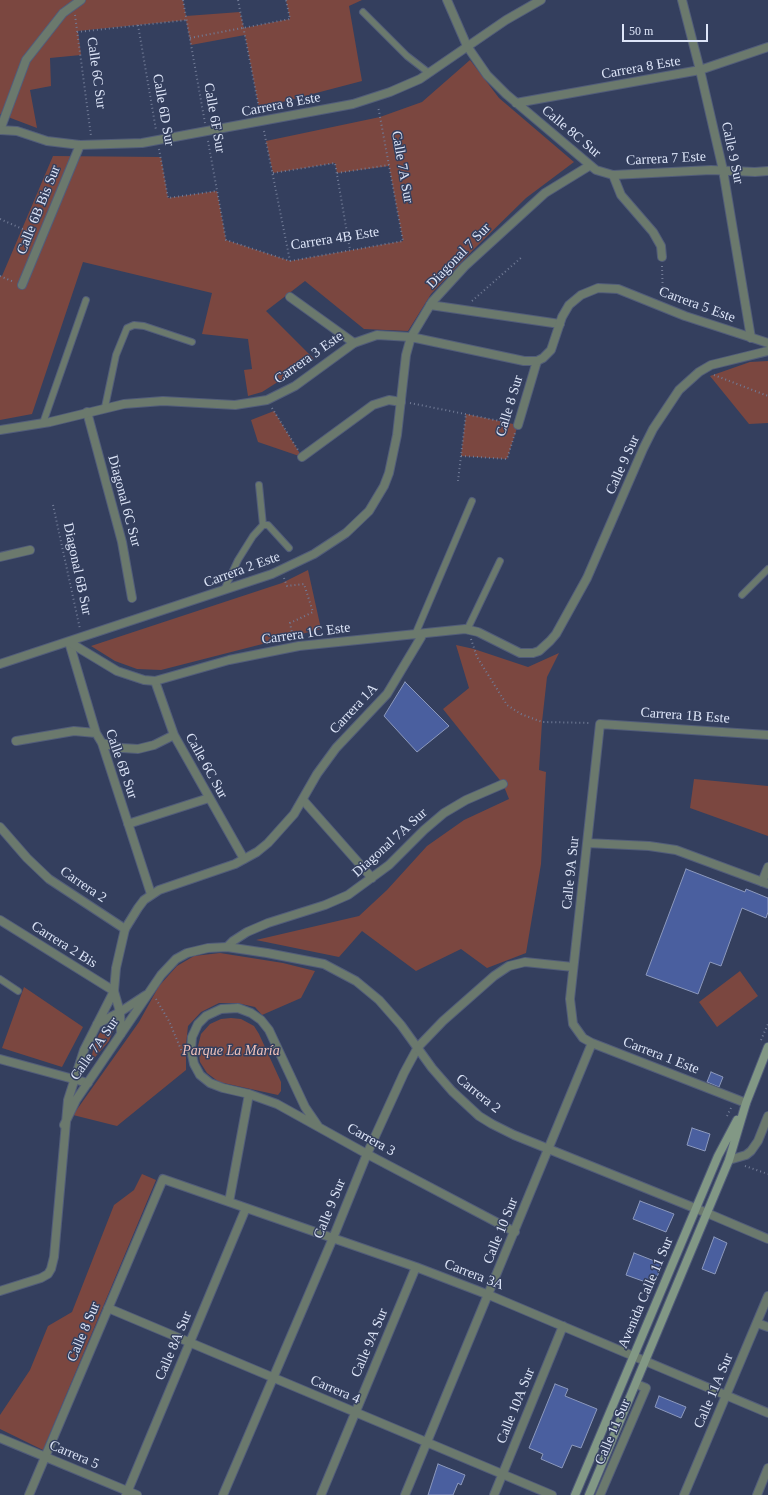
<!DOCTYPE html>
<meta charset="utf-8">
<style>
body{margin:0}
#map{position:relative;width:768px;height:1495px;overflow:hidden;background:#343f5e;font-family:Georgia,serif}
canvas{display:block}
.scale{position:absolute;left:622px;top:24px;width:86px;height:18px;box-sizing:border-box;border:2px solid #dde5f8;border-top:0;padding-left:5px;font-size:12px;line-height:14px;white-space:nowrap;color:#dde5f8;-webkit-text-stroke:3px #343f5e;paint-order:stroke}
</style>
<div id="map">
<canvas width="768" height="1495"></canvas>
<div class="scale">50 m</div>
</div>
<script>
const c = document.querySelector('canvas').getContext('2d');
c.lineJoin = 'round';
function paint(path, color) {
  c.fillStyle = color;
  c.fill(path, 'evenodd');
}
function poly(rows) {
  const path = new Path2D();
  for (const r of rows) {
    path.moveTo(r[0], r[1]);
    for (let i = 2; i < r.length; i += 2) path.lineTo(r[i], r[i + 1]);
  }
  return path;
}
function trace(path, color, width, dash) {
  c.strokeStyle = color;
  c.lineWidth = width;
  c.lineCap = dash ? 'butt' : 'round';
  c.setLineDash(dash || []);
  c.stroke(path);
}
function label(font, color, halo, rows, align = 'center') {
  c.font = font + ' Georgia,serif';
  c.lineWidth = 3;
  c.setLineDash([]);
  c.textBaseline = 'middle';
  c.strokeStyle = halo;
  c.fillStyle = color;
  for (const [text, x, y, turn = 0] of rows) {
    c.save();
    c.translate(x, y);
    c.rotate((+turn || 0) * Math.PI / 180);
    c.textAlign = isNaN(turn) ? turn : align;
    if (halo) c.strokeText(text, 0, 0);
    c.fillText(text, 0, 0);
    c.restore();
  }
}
const green = poly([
 [0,0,183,0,186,16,240,12,244,28,290,19,286,0,362,0,349,6,362,81,259,108,245,35,191,45,186,20,78,31,81,55,50,58,51,86,30,90,37,128,0,114],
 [470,60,499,98,574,162,526,198,472,251,431,294,408,331,364,329,305,281,266,311,314,359,262,392,248,396,244,370,252,369,248,339,202,334,212,293,83,262,32,414,0,420,0,276,2,276,53,156,161,157,168,198,217,191,226,240,290,261,403,241,389,166,337,173,335,163,273,173,266,141,380,117,422,102],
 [768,361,768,423,749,424,710,376,750,362],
 [274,411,302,457,258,442,251,420],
 [466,414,518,425,507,459,461,456],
 [308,570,321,629,161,670,137,669,115,661,91,646,282,583],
 [456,645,474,649,528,667,559,653,547,677,542,722,539,770,546,772,541,864,526,953,487,968,461,949,416,971,362,931,339,957,256,940,359,916,387,890,427,846,464,820,509,799,503,784,443,709,469,688],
 [694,779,768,786,768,836,690,808],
 [220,953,283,963,315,971,301,998,262,1015,255,1007,237,1003,219,1003,201,1012,188,1026,186,1045,186,1070,117,1126,73,1115,139,1022,159,986,177,966,194,956],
 [740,971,758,996,717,1027,699,1002],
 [24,987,83,1027,62,1067,2,1048],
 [118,1018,109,1041,90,1063,94,1046,99,1034,111,1022],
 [231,1018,241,1019,254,1026,259,1034,281,1082,281,1091,278,1095,219,1082,207,1073,200,1062,198,1046,201,1034,210,1024,221,1019],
 [142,1174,156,1180,43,1450,0,1429,0,1415,30,1370,48,1326,72,1312,114,1205,134,1190]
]);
const building = poly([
 [405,682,449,726,417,752,384,716,405,682],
 [686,869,745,892,746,889,768,898,768,912,766,918,742,908,721,966,710,962,698,994,646,975,686,869],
 [711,1072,723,1077,719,1087,707,1082,711,1072],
 [692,1128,710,1134,705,1151,687,1145,692,1128],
 [640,1201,674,1214,666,1232,633,1219,640,1201],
 [714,1237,727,1243,715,1274,702,1269,714,1237],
 [634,1253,662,1264,654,1285,626,1275,634,1253],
 [555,1384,568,1389,565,1396,597,1409,581,1448,572,1445,562,1468,541,1459,543,1454,529,1448,555,1384],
 [659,1396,686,1407,681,1418,655,1407,659,1396],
 [438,1464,465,1475,461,1485,458,1483,453,1495,428,1495,438,1464]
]);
const path = poly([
 [183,0,205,123],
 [238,0,260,113],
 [75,15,91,136],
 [138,25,156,130],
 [77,32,187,20],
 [190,38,290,19,286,0],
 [264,131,290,261],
 [208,141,226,240,290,261,403,241,378,106],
 [159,149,168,198,217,191],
 [273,173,335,163,350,250],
 [337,173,389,165],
 [0,219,34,234],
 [662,266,663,298],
 [0,276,14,282],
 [472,301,523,256],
 [714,375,768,396],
 [410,403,510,423],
 [272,408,298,450],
 [461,456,507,459,515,433],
 [458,481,466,414],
 [53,505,80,629],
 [284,578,287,586,304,584,313,612,290,623,293,638],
 [471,639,477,657,507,705,521,714,542,722,591,723],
 [156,999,169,1021,182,1052],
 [761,1040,768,1024],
 [727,1116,731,1108],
 [745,1166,768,1174]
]);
const service = poly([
 [363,12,407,56,429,73],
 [105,407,116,355,127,328,134,325,144,326,192,342],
 [43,423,86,300],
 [259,485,263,525],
 [224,590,238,560,253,536,263,525,268,525,289,548],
 [742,595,768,569],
 [467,630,500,561],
 [415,635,472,501],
 [0,979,18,991]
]);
const minor = poly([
 [447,0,467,46,487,75,506,94,596,170,613,175,711,170,755,172,768,171],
 [682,0,700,70,723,170,751,338],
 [516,103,700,70,768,47],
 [0,130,26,60,63,13,81,0],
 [613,175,621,195,653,232,661,246,662,257],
 [22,285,80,145],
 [290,297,354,343],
 [430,305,560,324],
 [411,337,432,302,465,266,545,193,589,166],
 [87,412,122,542,132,598],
 [518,425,537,361],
 [302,457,373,405,389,400,401,402],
 [0,557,30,550],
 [69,642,96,733,102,743,151,894],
 [155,681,174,735,244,859],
 [16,741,74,731,96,733],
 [102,743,122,748,138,749,154,745,174,735],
 [303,800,372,878],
 [128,824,209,798],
 [0,827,27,858,49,879,125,929],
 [587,843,649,846,676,850,768,884],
 [762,882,768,867],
 [0,920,114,991],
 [227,947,233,941,247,932,268,923,325,905,348,895,389,865,424,830,444,813,466,800,503,784],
 [0,1059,88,1083],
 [746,1103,592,1043,583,1038,573,1024,570,999,600,724,768,735],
 [318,1126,305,1107,269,1030,261,1020,251,1013,238,1008,221,1009,206,1016,198,1024,192,1037,191,1050,194,1064,200,1075,210,1083,223,1088,249,1094,277,1104,367,1154,515,1232],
 [729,1160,746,1155,751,1151,758,1141,768,1116],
 [229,1202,249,1094],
 [707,1213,768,1239],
 [108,1308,552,1495],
 [757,1323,768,1327],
 [0,1438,137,1495],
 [29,1495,163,1179,416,1267,489,1295,768,1413],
 [126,1495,246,1208],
 [223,1495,333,1238,367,1154,404,1073,418,1047,443,1021,494,976,509,966,525,962,573,967],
 [321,1495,416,1267],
 [405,1495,592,1043],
 [494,1495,563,1326],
 [600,1495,646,1388,636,1384],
 [684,1495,768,1296],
 [757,1495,768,1468]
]);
const tertiary = poly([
 [0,130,17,131,47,141,80,145,142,143,353,104,390,92,420,79,506,20,541,0],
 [0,430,50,422,124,404,163,401,235,405,267,400,295,386,354,343,377,335,411,337,524,361,537,361,543,358,551,350,562,317,569,305,581,295,598,288,618,289,685,316,768,343],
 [69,642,117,671,144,680,155,681,229,660,299,646,465,629,478,632,520,653,533,653,539,651,550,641,556,634,587,578,643,449,653,429,679,390,699,372,711,365,768,351],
 [0,664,272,574,314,554,346,533,369,511,384,486,389,473,397,435,406,355,411,337],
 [97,1024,120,1012,146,995],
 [121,1034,120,1012,114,991,116,968,125,929,138,908,144,900,159,890,235,864,257,852,268,843,294,814,317,774,336,748,387,694,423,634],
 [64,1125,76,1100,161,975,176,959,187,953,208,948,227,947,267,953,324,964,356,981,379,1000,401,1025,432,1068,452,1091,479,1116,492,1124,514,1135,707,1213],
 [0,1291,41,1278,48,1274,51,1269,54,1257,68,1100,84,1050,114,991]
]);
const secondary = poly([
 [575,1495,718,1156,737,1120],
 [589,1495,729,1160,746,1103,768,1047]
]);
const streetNames = [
 ["Carrera 8 Este",641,68,-10],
 ["Calle 6C Sur",96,73,82],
 ["Carrera 8 Este",281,105,-11],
 ["Calle 6D Sur",163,110,80],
 ["Calle 6F Sur",214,118,80],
 ["Calle 8C Sur",571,132,40],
 ["Calle 9 Sur",732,153,78],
 ["Carrera 7 Este",666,159,-3],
 ["Calle 7A Sur",402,167,80],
 ["Calle 6B Bis Sur",39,210,-68],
 ["Carrera 4B Este",335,239,-9],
 ["Diagonal 7 Sur",459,256,-46],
 ["Carrera 5 Este",697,305,20],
 ["Carrera 3 Este",309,358,-35],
 ["Calle 8 Sur",510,406,-73],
 ["Calle 9 Sur",623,465,-66],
 ["Diagonal 6C Sur",124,501,75],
 ["Diagonal 6B Sur",77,569,78],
 ["Carrera 2 Este",242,570,-20],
 ["Carrera 1C Este",306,634,-8],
 ["Carrera 1A",354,709,-47],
 ["Carrera 1B Este",685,716,4],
 ["Calle 6B Sur",121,764,71],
 ["Calle 6C Sur",206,766,61],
 ["Diagonal 7A Sur",390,843,-42],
 ["Calle 9A Sur",571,873,-84],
 ["Carrera 2",83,885,34],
 ["Carrera 2 Bis",64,945,32],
 ["Calle 7A Sur",95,1049,-55],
 ["Carrera 1 Este",661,1056,21],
 ["Carrera 2",478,1094,39],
 ["Carrera 3",371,1140,29],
 ["Calle 9 Sur",330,1209,-68],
 ["Calle 10 Sur",501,1231,-68],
 ["Carrera 3A",474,1275,21],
 ["Avenida Calle 11 Sur",646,1293,-67],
 ["Calle 8 Sur",84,1332,-67],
 ["Calle 9A Sur",370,1343,-67],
 ["Calle 8A Sur",174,1346,-67],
 ["Carrera 4",335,1390,23],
 ["Calle 11A Sur",714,1391,-67],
 ["Calle 10A Sur",516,1406,-68],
 ["Calle 11 Sur",613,1432,-67],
 ["Carrera 5",74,1455,23]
];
const parkNames = [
 ["Parque La María",231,1051]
];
paint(green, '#7b4740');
paint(building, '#4a5f9f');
trace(building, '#8c99bd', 1);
trace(service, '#525d7a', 8);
trace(minor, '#525d7a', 10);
trace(tertiary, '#525d7a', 10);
trace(secondary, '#525d7a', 10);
trace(path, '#717b96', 2, [1, 3]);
trace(service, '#6b796d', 6);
trace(minor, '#6b796d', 8);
trace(tertiary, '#6b796d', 8);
trace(secondary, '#829885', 8);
label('14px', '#dde5f8', '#343f5e', streetNames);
label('italic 14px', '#f0c2ba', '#343f5e', parkNames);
</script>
